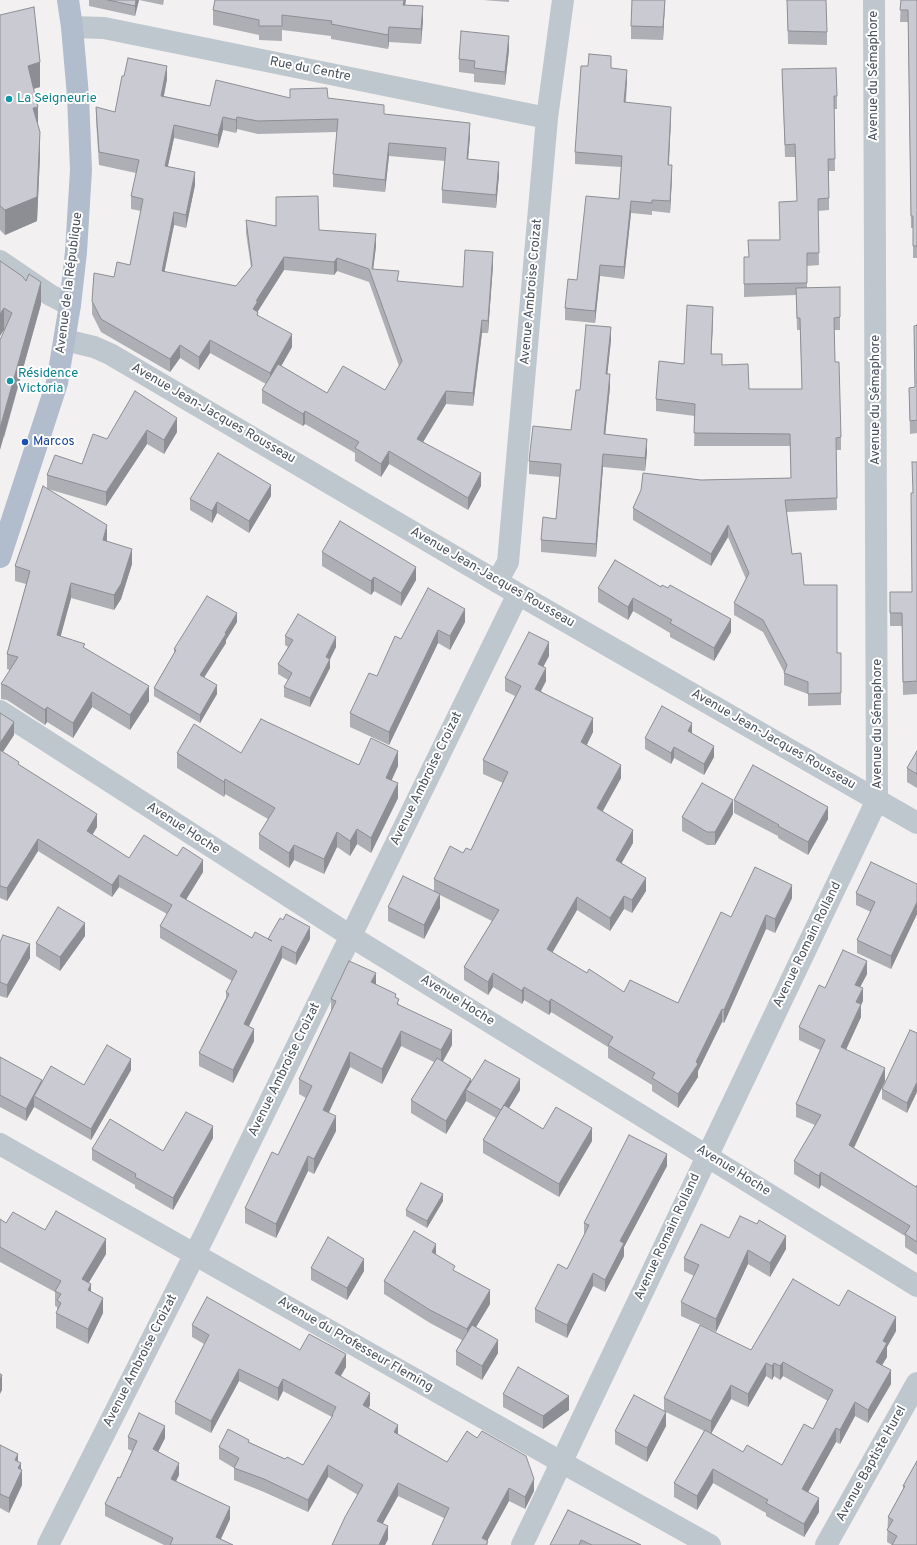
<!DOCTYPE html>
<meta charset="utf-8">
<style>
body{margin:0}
canvas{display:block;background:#f2f0f0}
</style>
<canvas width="917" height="1545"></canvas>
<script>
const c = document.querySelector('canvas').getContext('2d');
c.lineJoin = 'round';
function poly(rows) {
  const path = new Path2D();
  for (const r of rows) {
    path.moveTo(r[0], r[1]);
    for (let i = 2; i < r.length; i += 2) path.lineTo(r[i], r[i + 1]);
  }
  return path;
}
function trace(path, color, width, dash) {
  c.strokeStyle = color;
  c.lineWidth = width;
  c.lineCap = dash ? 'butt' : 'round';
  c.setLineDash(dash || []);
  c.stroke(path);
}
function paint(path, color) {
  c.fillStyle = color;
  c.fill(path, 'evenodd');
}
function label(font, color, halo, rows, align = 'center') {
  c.font = font + ' Overpass,sans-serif';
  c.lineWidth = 4;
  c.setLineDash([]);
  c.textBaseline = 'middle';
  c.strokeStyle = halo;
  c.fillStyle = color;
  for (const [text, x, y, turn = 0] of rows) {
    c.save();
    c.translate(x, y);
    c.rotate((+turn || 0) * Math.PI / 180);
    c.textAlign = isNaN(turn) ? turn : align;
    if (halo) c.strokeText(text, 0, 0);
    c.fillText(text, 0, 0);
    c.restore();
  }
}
const minor = poly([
 [72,27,104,28,547,118],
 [0,261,50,295,70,305],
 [65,340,94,347,110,354,518,594,917,823],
 [497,582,508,562,547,118,563,0],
 [0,711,360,942,917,1286],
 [0,1144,561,1462,710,1545],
 [48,1545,206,1232,518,594],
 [522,1545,877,800,874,0],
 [826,1545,917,1383]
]);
const major = poly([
 [0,557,57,383,70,305,76,252,81,170,78,96,72,27,68,0]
]);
const wall = poly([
 [89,0,164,0,163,5,139,0,135,16,89,6],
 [483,0,509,0,509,2],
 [665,0,663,40,631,39,631,26],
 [787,0,827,32,827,45,788,44],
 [901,0,917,0,917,258,913,258,913,228,911,228,908,22,900,22],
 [405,5,423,20,421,44,389,42,388,49,331,39,331,36,282,30,282,41,259,40,259,35,213,25,213,10],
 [0,15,40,87,34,89,38,125,40,156,37,221,5,235,0,230],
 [509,50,505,85,474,82,474,74,459,72,459,59],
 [611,68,627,81,626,102,671,118,669,165,672,177,670,213,652,211,652,215,631,213,624,279,600,276,595,323,565,320,565,308,577,280,619,199,621,167,575,164,575,152],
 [782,69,837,96,837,109,834,109,835,171,829,171,829,210,818,211,819,265,807,266,807,288,840,287,840,330,834,330,835,362,841,437,841,450,836,450,837,510,786,512,792,554,804,585,837,653,841,653,841,705,808,706,808,694,784,685,784,672,763,632,734,615,734,603,746,579,728,537,711,566,633,520,633,508,701,480,791,478,790,446,694,446,695,416,656,411,656,399,684,364,713,319,711,354,749,389,802,389,800,330,797,330,796,295,744,297,744,257,749,257,748,240,780,240,797,201,795,157,785,157],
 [124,76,167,79,164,96,210,106,290,98,328,98,384,114,470,136,468,159,499,175,496,208,442,203,442,190,445,161,389,156,385,192,333,187,333,174,337,132,258,134,237,129,236,133,223,130,218,148,174,138,168,166,195,185,186,228,174,225,164,272,236,286,251,267,246,233,246,220,276,226,319,230,376,246,373,269,399,282,463,287,493,265,488,333,482,333,473,406,446,404,423,442,481,486,468,510,389,464,381,477,355,461,355,453,305,424,303,426,262,403,262,390,266,384,210,353,199,370,180,358,170,372,101,332,92,314,92,301,114,277,130,265,141,211,131,209,131,196,136,173,99,165,96,120,96,107,115,112],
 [284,270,334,275,337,271,369,282,399,366,385,390,327,393,281,366,292,347,258,315,258,311],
 [0,261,41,304,4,438,4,330],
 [917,325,917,433,910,434,909,388,915,387,914,326],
 [611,340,607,374,610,387,605,434,647,452,645,471,603,467,596,557,541,552,541,540,556,519,560,477,529,474,529,461,571,430,580,390],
 [135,391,177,432,164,454,147,444,106,506,48,489,107,540,106,541,132,564,121,599,114,610,71,598,60,636,85,649,149,701,130,730,92,707,73,738,47,722,45,725,7,700,1,699,1,684,10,670,7,669,7,654,26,584,15,581,15,566,47,489,47,475,82,464,107,439],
 [917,462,917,694,903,695,902,626,890,626,890,592,912,592,913,493],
 [271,496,249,533,217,513,212,523,190,510,190,499],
 [322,552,416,580,401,606,374,591,371,595,322,566],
 [615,560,731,632,714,661,670,637,670,633,633,611,628,620,598,602,598,588],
 [237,622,226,640,226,643,204,677,217,694,200,723,154,696,154,688,174,653,174,649],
 [465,622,450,650,438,643,389,745,350,727,350,713,377,676,401,639],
 [285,636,336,647,330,659,330,668,310,707,284,697,284,687,288,680,278,674,278,664,288,647,285,645],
 [549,656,543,666,546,681,541,691,593,732,587,745,621,778,603,811,633,843,621,863,646,891,632,913,624,909,610,931,577,910,552,952,587,973,624,992,678,1003,731,917,792,898,775,933,766,929,724,1023,722,1022,698,1071,698,1077,678,1108,652,1091,652,1085,608,1058,608,1047,551,1012,549,1015,524,1000,522,1004,493,987,488,995,464,980,464,967,492,921,440,895,440,908,424,939,388,921,388,907,434,891,434,879,463,853,471,850,503,783,483,774,483,760,515,696,505,691,505,678],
 [0,713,14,735,3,752,19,766,97,827,92,835,129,858,203,872,186,900,252,938,310,939,296,965,282,958,249,1026,254,1041,233,1083,199,1066,199,1053,226,998,226,992,232,981,160,938,160,926,167,914,119,887,112,897,38,851,7,901,0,898],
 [692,734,714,757,704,775,674,758,671,764,645,749,645,738],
 [917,751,917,788,907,782,907,768],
 [177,753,241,753,359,765,398,766,391,780,398,798,371,853,357,844,350,856,337,847,324,874,294,860,289,868,259,849,259,834,268,819,225,794,224,797,177,768],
 [734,800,828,819,808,855,778,838,778,836,734,813],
 [733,814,715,845,707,845,682,831,682,817],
 [917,884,917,914,891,969,857,953,857,940,871,912,856,905,856,893],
 [85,936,60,971,36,956,36,943],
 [0,942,30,958,7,998,0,996],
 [867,974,860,987,863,1001,861,1004,861,1017,846,1050,885,1081,854,1148,916,1187,917,1185,917,1255,905,1247,905,1236,821,1185,819,1189,794,1174,794,1161,815,1125,796,1117,796,1104,820,1050,799,1040,799,1027,825,988],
 [376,984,396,998,399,1005,452,1045,442,1062,471,1081,520,1090,509,1108,543,1129,592,1141,559,1197,483,1153,483,1140,496,1118,466,1101,446,1134,411,1113,411,1100,434,1062,401,1046,382,1084,350,1067,329,1112,336,1131,314,1174,308,1171,276,1238,245,1223,245,1208,278,1155,306,1098,299,1094,299,1079,331,1012,331,999],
 [917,1033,907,1113,882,1099,882,1089],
 [0,1057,42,1082,84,1085,131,1070,91,1140,34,1107,26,1121,0,1107],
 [213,1138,173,1210,135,1188,135,1185,92,1160,92,1149,163,1151],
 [667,1166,624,1247,624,1256,605,1292,593,1286,567,1338,535,1322,535,1309,567,1269,584,1236,584,1223],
 [443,1201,427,1228,406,1216,406,1210],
 [0,1219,6,1223,45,1230,106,1254,89,1282,91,1292,103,1313,88,1344,56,1328,56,1313,57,1311,57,1307,55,1306,55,1292,0,1262],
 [729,1238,786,1249,770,1277,748,1264,716,1332,681,1316,681,1302,694,1276,684,1271,684,1258],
 [436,1255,490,1304,476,1327,498,1353,482,1380,456,1365,456,1351,462,1340,430,1323,384,1294,384,1281],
 [311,1268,364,1271,347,1300,311,1280],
 [839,1306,896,1331,887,1347,887,1357,882,1365,891,1384,868,1423,855,1416,840,1444,836,1442,808,1492,819,1512,804,1537,766,1516,766,1513,713,1483,697,1510,674,1497,674,1483,704,1431,666,1412,666,1426,647,1462,615,1444,615,1431,664,1412,664,1398,751,1350],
 [766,1376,772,1380,774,1376,780,1380,783,1376,828,1401,813,1429,782,1465,743,1452,711,1433,731,1399,748,1407],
 [192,1325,300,1350,346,1367,341,1376,370,1405,369,1408,398,1435,447,1462,534,1491,525,1509,509,1501,487,1540,488,1545,444,1518,398,1496,382,1524,388,1539,385,1545,332,1545,358,1495,328,1477,308,1512,264,1492,234,1480,234,1468,219,1459,219,1447,249,1442,285,1459,303,1465,332,1417,283,1391,278,1401,239,1381,211,1433,175,1414,175,1402,204,1344,192,1337],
 [503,1394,569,1410,543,1429,503,1407],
 [128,1437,165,1438,158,1452,179,1475,176,1481,230,1519,221,1539,233,1545,164,1545,105,1516,105,1504,120,1478,132,1451,128,1449],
 [0,1445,18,1461,21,1470,22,1485,9,1513,0,1508],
 [917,1461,917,1545,892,1545,887,1542,888,1517,903,1489,903,1486],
 [568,1510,641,1545,550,1545]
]);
const shadedWall = poly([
 [136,0,139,0,135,16,135,6],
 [404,0,406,0,403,19,403,5],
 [665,0,665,3,663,40,663,27],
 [423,6,423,20,421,44,421,29],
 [389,27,389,42,388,49,388,35],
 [509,36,509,50,505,85,505,72],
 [40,62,40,87,28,90,28,66],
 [167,66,167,79,161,109,161,96],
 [627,70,627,81,624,114,624,102],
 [38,107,38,131,33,108],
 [671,107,671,118,668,177,668,165],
 [223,117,223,130,218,148,218,135],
 [237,117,237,129,236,133,236,120],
 [470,123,470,136,467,172,467,159],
 [174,125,174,138,165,179,165,166],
 [40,132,40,156,37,221,5,235,5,210],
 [389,143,389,156,385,192,385,180],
 [499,162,499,175,496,208,496,195],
 [672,165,672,177,670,213,670,201],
 [195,172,195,185,186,228,186,215],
 [631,201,631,213,624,279,624,267],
 [174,212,174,225,162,284,162,271],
 [376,234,376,246,372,279,372,269],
 [493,252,493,265,488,333,488,321],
 [284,257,284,270,258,311,258,325,253,309,256,301],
 [337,258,337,271,334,275,334,262],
 [600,265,600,276,595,323,595,311],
 [41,282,41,304,0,450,0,428],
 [713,307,713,319,711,366,711,354],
 [4,308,4,330,0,336,0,314],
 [482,320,482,333,473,406,473,393],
 [611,327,611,340,606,387,606,374],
 [292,334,292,347,270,386,270,373],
 [210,340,210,353,199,370,199,357],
 [180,345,180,358,170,372,170,359],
 [610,374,610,387,604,447,604,434],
 [446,391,446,404,417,452,417,439],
 [305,411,305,424,303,426,303,414],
 [177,418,177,432,164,454,164,440],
 [147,430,147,444,106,506,106,492],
 [647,439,647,452,645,471,645,458],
 [389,451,389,464,381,477,381,464],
 [603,454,603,467,596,557,596,544],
 [481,473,481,486,468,510,468,498],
 [271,485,271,496,249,533,249,521],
 [217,502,217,513,212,523,212,511],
 [107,525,107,540,103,555,103,540],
 [728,525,728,537,711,566,711,554],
 [132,549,132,564,121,599,114,610,114,595],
 [416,567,416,580,401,606,401,593],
 [374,577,374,591,371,595,371,581],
 [71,583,71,598,57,650,57,635],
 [633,598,633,611,628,620,628,607],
 [465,609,465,622,450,650,450,636],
 [237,613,237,622,226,640,226,643,200,684,200,675],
 [731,619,731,632,714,661,714,648],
 [438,630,438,643,389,745,389,732],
 [336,637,336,647,326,667,326,657],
 [549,642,549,656,538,677,538,664],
 [330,659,330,668,310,707,310,698],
 [546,668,546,681,535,702,535,689],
 [217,685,217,694,200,723,200,715],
 [149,686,149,701,130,730,130,715],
 [92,692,92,707,73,738,73,723],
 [47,707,47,722,45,725,45,710],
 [593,718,593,732,581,756,581,742],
 [14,722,14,735,0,756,0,743],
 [692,723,692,734,688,731],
 [714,746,714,757,704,775,704,764],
 [674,747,674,758,671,764,671,753],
 [398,751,398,766,386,793,386,778],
 [621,765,621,778,597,821,597,808],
 [225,779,225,794,224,797,224,782],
 [398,783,398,798,371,853,371,838],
 [733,800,733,814,715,845,715,832],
 [828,807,828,819,808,855,808,842],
 [97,814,97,827,87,844,87,831],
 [357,829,357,844,350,856,350,841],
 [633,830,633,843,616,873,616,860],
 [337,832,337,847,324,874,324,859],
 [38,839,38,851,7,901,7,888],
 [294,845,294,860,289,868,289,853],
 [203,860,203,872,180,909,180,896],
 [119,875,119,887,112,897,112,885],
 [646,878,646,891,632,913,632,900],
 [792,885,792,898,775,933,775,919],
 [440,894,440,908,424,939,424,925],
 [624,896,624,909,610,931,610,918],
 [577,897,577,910,547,962,547,949],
 [917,902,917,914,891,969,891,956],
 [766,915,766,929,724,1023,724,1010],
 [85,923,85,936,60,971,60,957],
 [310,927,310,939,296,965,296,953],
 [30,944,30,958,7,998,7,985],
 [282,946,282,958,244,1036,244,1024],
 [867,961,867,974,855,997,855,985],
 [376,973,376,988,371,982],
 [493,973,493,987,488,995,488,982],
 [524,987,524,1000,522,1004,522,991],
 [863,988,863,1001,857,1014,861,1004,861,1017,841,1060,841,1047,856,1002],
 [551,999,551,1012,549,1015,549,1002],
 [722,1009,722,1022,698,1071,698,1077,678,1108,678,1094,696,1062],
 [254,1029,254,1041,233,1083,233,1070],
 [452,1030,452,1045,441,1065,441,1050],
 [401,1031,401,1046,382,1084,382,1069],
 [350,1052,350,1067,323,1125,323,1110],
 [131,1059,131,1070,91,1140,91,1129],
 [885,1068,885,1081,849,1158,849,1145],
 [471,1079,471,1092,466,1090,466,1101,446,1134,446,1121],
 [520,1079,520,1090,501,1121,501,1110],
 [42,1080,42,1092,34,1096,34,1107,26,1121,26,1109],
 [917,1082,917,1092,907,1113,907,1103],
 [336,1116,336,1131,314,1174,314,1159],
 [213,1126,213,1138,173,1210,173,1198],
 [592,1128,592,1141,559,1197,559,1184],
 [667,1154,667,1166,624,1247,624,1256,605,1292,605,1280,620,1241],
 [308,1156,308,1171,276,1238,276,1224],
 [821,1172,821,1185,819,1189,819,1176],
 [443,1194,443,1201,427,1228,427,1221],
 [786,1236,786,1249,770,1277,770,1263],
 [106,1239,106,1254,82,1294,82,1279],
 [436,1244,436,1258,432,1252],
 [748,1250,748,1264,716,1332,716,1319],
 [364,1259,364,1271,347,1300,347,1288],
 [593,1273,593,1286,567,1338,567,1325],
 [91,1284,91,1299,88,1290],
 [490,1290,490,1304,467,1342,467,1329],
 [103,1298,103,1313,88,1344,88,1329],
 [896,1317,896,1331,887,1347,887,1357,876,1375,876,1362,883,1341],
 [498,1340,498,1353,482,1380,482,1366],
 [346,1354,346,1367,335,1385,335,1373],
 [783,1362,783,1376,780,1380,780,1366],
 [766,1363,766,1376,748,1407,748,1394],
 [774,1363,774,1376,772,1380,772,1366],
 [239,1369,239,1381,211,1433,211,1421],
 [891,1370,891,1384,868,1423,868,1410],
 [2,1375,2,1390,0,1394,0,1380],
 [283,1379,283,1391,278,1401,278,1388],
 [731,1385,731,1399,711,1434,711,1421],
 [370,1393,370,1405,363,1417,363,1405],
 [569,1396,569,1410,543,1429,543,1416],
 [855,1402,855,1416,840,1444,840,1430],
 [666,1412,666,1426,647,1462,647,1448],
 [398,1425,398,1437,394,1432],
 [165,1426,165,1438,153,1462,153,1449],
 [836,1428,836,1442,802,1503,802,1489],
 [18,1454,18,1469,15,1460],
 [21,1463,21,1473,22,1470,22,1485,9,1513,9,1498,18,1468],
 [179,1463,179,1475,171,1491,171,1479],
 [328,1465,328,1477,308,1512,308,1500],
 [713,1469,713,1483,697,1510,697,1496],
 [534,1479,534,1491,525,1509,525,1497],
 [398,1483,398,1496,377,1534,377,1521],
 [509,1488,509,1501,485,1545,482,1538],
 [819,1498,819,1512,804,1537,804,1524],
 [230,1507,230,1519,218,1545,216,1537],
 [388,1526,388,1539,385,1545,379,1545]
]);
const building = poly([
 [108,0,136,0,135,6,108,0],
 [215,0,404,0,403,5,423,6,421,29,389,27,388,35,331,24,332,21,282,15,282,26,259,26,259,20,213,10,215,0],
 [632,0,665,0,663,27,631,26,632,0],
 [787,0,826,0,827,32,788,31,787,0],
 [901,0,917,0,917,246,913,246,913,216,911,216,908,10,900,10,901,0],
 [34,7,40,62,28,66,38,107,33,108,40,132,37,197,5,210,0,206,0,15,34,7],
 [461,31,509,36,505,72,474,68,475,61,459,59,461,31],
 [589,54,611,56,611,68,627,70,624,102,671,107,668,165,672,165,670,201,652,200,652,203,631,201,624,267,600,265,595,311,565,308,568,279,577,280,586,196,619,199,622,156,575,152,581,66,588,66,589,54],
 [128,58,167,66,161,96,210,106,216,80,290,98,290,89,327,88,328,98,384,105,384,114,470,123,467,159,499,162,496,195,442,190,446,148,389,143,385,180,333,174,338,119,258,121,237,117,236,120,223,117,218,135,174,125,165,166,195,172,186,215,174,212,162,271,236,286,252,266,246,220,276,226,276,197,318,196,319,230,376,234,372,269,399,271,397,281,463,287,465,250,493,252,488,321,482,320,473,393,446,391,417,439,481,473,468,498,389,451,381,464,355,448,359,442,305,411,303,414,262,390,278,364,327,393,343,366,385,390,402,361,369,269,337,258,334,262,284,257,256,301,258,301,253,309,258,312,257,315,292,334,270,373,210,340,199,357,180,345,170,359,101,319,92,301,94,273,114,277,117,262,130,265,143,199,131,196,139,160,99,152,96,107,115,112,122,76,124,76,128,58],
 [836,68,837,96,834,96,835,159,828,159,829,198,818,199,819,253,807,253,807,283,744,284,744,257,749,257,748,240,780,240,779,202,797,201,795,144,785,145,782,69,836,68],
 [0,261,22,276,26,281,29,274,41,282,0,428,0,340,12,313,4,308,0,314,0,261],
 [840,287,840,317,834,318,835,362,839,362,841,437,836,438,837,498,785,500,792,554,801,553,804,585,837,585,837,653,841,653,841,693,808,694,808,682,784,673,787,665,763,620,734,603,749,573,728,525,711,554,633,508,641,490,643,473,701,480,791,478,790,434,694,433,695,404,656,399,659,361,684,364,687,305,713,307,711,354,722,354,722,365,748,364,749,389,802,389,800,318,797,318,796,288,840,287],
 [586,325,611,327,606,374,610,374,604,434,647,439,645,458,603,454,596,544,541,540,543,517,556,519,561,464,529,461,533,426,571,430,576,390,580,390,586,325],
 [917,325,917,420,910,421,909,388,915,387,914,326,917,325],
 [135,391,177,418,164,440,147,430,106,492,47,475,55,455,82,464,93,434,107,439,135,391],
 [218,453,271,485,249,521,217,502,212,511,190,499,218,453],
 [912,462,917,462,917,681,903,682,902,613,890,613,890,592,912,592,911,493,913,493,912,462],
 [43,486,107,525,103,540,132,549,121,584,114,595,71,583,57,635,85,644,83,647,149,686,130,715,92,692,73,723,47,707,45,710,7,686,1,684,18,657,7,654,30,571,15,566,43,486],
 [340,521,416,567,401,593,374,577,371,581,322,552,340,521],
 [615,560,661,587,662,585,668,588,670,585,731,619,714,648,670,623,672,620,633,598,628,607,598,588,615,560],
 [428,588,465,609,450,636,438,630,389,732,350,713,369,673,377,676,395,636,401,639,428,588],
 [207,596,237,613,225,633,226,634,200,675,217,685,200,715,154,688,176,650,174,649,207,596],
 [298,614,336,637,326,657,330,659,310,698,284,687,292,673,278,664,293,640,285,636,298,614],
 [529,632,549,642,538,664,546,668,535,689,593,718,581,742,621,765,597,808,633,830,616,860,646,878,632,900,624,896,610,918,577,897,547,949,587,973,589,969,624,992,630,980,678,1003,721,912,731,917,755,867,792,885,775,919,766,915,724,1010,722,1009,696,1062,698,1064,678,1094,652,1078,655,1073,608,1045,613,1037,551,999,549,1002,524,987,522,991,493,973,488,982,464,967,499,910,434,879,450,846,463,853,466,848,471,850,508,772,483,760,521,686,505,678,529,632],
 [662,706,692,723,688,731,714,746,704,764,674,747,671,753,645,738,662,706],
 [0,713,14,722,0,743,0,713],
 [261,719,359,765,371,738,398,751,386,778,398,783,371,838,357,829,350,841,337,832,324,859,294,845,289,853,259,834,275,808,225,779,224,782,177,753,194,724,241,753,261,719],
 [0,750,19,762,18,764,97,814,87,831,129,858,144,835,177,856,183,847,203,860,180,896,252,938,255,932,272,941,268,939,280,918,283,920,286,914,310,927,296,953,282,946,244,1024,254,1029,233,1070,199,1053,229,994,226,992,237,971,160,926,172,905,119,875,112,885,38,839,7,888,0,886,0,750],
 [917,751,917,774,907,768,917,751],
 [753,765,828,807,808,842,778,826,779,825,734,800,753,765],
 [702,783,733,800,715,832,707,832,682,817,702,783],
 [871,862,917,884,917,902,891,956,857,940,875,902,856,893,871,862],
 [403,876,440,894,424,925,388,907,403,876],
 [58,907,85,923,60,957,36,943,58,907],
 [3,935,30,944,7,985,0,982,0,942,3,935],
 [843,950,867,961,855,985,863,988,856,1002,861,1004,841,1047,885,1068,849,1145,916,1187,917,1185,917,1242,905,1234,910,1226,821,1172,819,1176,794,1161,821,1115,796,1104,825,1040,799,1027,819,985,825,988,843,950],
 [349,961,376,973,371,982,396,994,395,997,399,999,397,1004,452,1030,441,1050,401,1031,382,1069,350,1052,323,1110,336,1116,314,1159,308,1156,276,1224,245,1208,272,1152,278,1155,312,1086,299,1079,336,1001,331,999,349,961],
 [910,1030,917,1033,917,1082,907,1103,882,1089,910,1030],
 [107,1045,131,1059,91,1129,34,1096,51,1066,84,1085,107,1045],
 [0,1057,42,1080,26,1109,0,1095,0,1057],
 [437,1058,471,1079,446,1121,411,1100,437,1058],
 [485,1060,520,1079,501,1110,466,1090,485,1060],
 [504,1105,543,1129,556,1107,592,1128,559,1184,483,1140,504,1105],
 [186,1112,213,1126,173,1198,135,1177,136,1174,92,1149,110,1119,163,1151,186,1112],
 [629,1135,667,1154,620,1241,624,1243,605,1280,593,1273,567,1325,535,1309,558,1264,567,1269,589,1225,584,1223,629,1135],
 [421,1183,443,1194,427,1221,406,1210,421,1183],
 [56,1211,106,1239,82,1279,91,1284,88,1290,103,1298,88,1329,56,1313,61,1303,57,1300,61,1294,55,1291,61,1281,0,1247,0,1219,6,1223,13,1212,45,1230,56,1211],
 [740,1216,757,1224,759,1220,786,1236,770,1263,748,1250,716,1319,681,1302,699,1265,684,1258,701,1224,729,1238,740,1216],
 [414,1231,436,1244,432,1252,455,1266,453,1270,490,1290,467,1329,430,1310,384,1281,414,1231],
 [328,1237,364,1259,347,1288,311,1268,328,1237],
 [793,1279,839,1306,848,1290,896,1317,883,1341,887,1343,876,1362,891,1370,868,1410,855,1402,840,1430,836,1428,802,1489,819,1498,804,1524,766,1503,768,1500,713,1469,697,1496,674,1483,705,1430,743,1452,747,1445,782,1465,804,1424,813,1429,833,1390,783,1362,780,1366,774,1363,772,1366,766,1363,748,1394,731,1385,711,1421,664,1398,700,1325,751,1350,793,1279],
 [207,1297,300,1350,309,1334,346,1354,335,1373,370,1393,363,1405,398,1425,394,1432,447,1462,467,1431,477,1438,482,1431,526,1456,534,1479,525,1497,509,1488,482,1538,488,1541,486,1545,432,1545,449,1508,398,1483,377,1521,388,1526,379,1545,332,1545,345,1517,363,1485,328,1465,308,1500,264,1479,234,1468,239,1458,219,1447,228,1429,249,1440,248,1442,285,1459,287,1457,303,1465,333,1415,332,1415,336,1407,283,1379,278,1388,239,1369,211,1421,175,1402,209,1335,192,1325,207,1297],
 [472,1325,498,1340,482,1366,456,1351,472,1325],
 [518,1367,569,1396,543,1416,503,1394,518,1367],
 [0,1374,2,1375,0,1380,0,1374],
 [634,1395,666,1412,647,1448,615,1431,634,1395],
 [139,1413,165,1426,153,1449,179,1463,171,1479,230,1507,216,1537,233,1545,170,1545,173,1538,105,1504,118,1477,120,1478,137,1441,128,1437,139,1413],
 [0,1445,18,1454,15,1460,21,1463,18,1468,22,1470,9,1498,0,1494,0,1445],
 [917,1461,917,1545,892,1545,897,1536,887,1530,893,1520,888,1517,905,1486,903,1486,917,1461],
 [568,1510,641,1545,592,1545,581,1540,579,1545,550,1545,568,1510]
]);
const markers = [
 [9,99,4,"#0f9aa8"],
 [10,381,4,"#0f9aa8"],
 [25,442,4,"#1a4fb4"]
];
const streetNames = [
 ["Rue du Centre",310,70,11],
 ["Avenue du Sémaphore",874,76,-90],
 ["Avenue de la République",70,283,-83],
 ["Avenue Ambroise Croizat",532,292,-85],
 ["Avenue du Sémaphore",876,400,-90],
 ["Avenue Jean-Jacques Rousseau",213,414,30],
 ["Avenue Jean-Jacques Rousseau",492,578,30],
 ["Avenue du Sémaphore",878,724,-90],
 ["Avenue Jean-Jacques Rousseau",773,740,30],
 ["Avenue Ambroise Croizat",427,779,-64],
 ["Avenue Hoche",183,829,33],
 ["Avenue Romain Rolland",808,945,-64],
 ["Avenue Hoche",457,1001,32],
 ["Avenue Ambroise Croizat",285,1070,-64],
 ["Avenue Hoche",733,1171,32],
 ["Avenue Romain Rolland",668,1237,-65],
 ["Avenue du Professeur Fleming",355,1345,30],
 ["Avenue Ambroise Croizat",141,1361,-63],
 ["Avenue Baptiste Hurel",872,1464,-61]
];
const cultureNames = [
 ["La Seigneurie",17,99],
 ["Résidence",18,374],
 ["Victoria",18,389]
];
const transitNames = [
 ["Marcos",33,442]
];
trace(minor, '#bec6ce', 22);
trace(major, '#b1bccd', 22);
paint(wall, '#aeafb5');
paint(shadedWall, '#8d8e93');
paint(building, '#cacbd2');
trace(building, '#8d8e93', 1);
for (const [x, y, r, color] of markers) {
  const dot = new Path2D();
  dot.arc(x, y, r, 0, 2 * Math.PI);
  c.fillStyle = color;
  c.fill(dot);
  trace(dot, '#fff', 1.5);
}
label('13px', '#48515d', '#fff', streetNames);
label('13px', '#0d838f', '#fff', cultureNames, 'left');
label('13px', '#164399', '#fff', transitNames, 'left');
</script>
